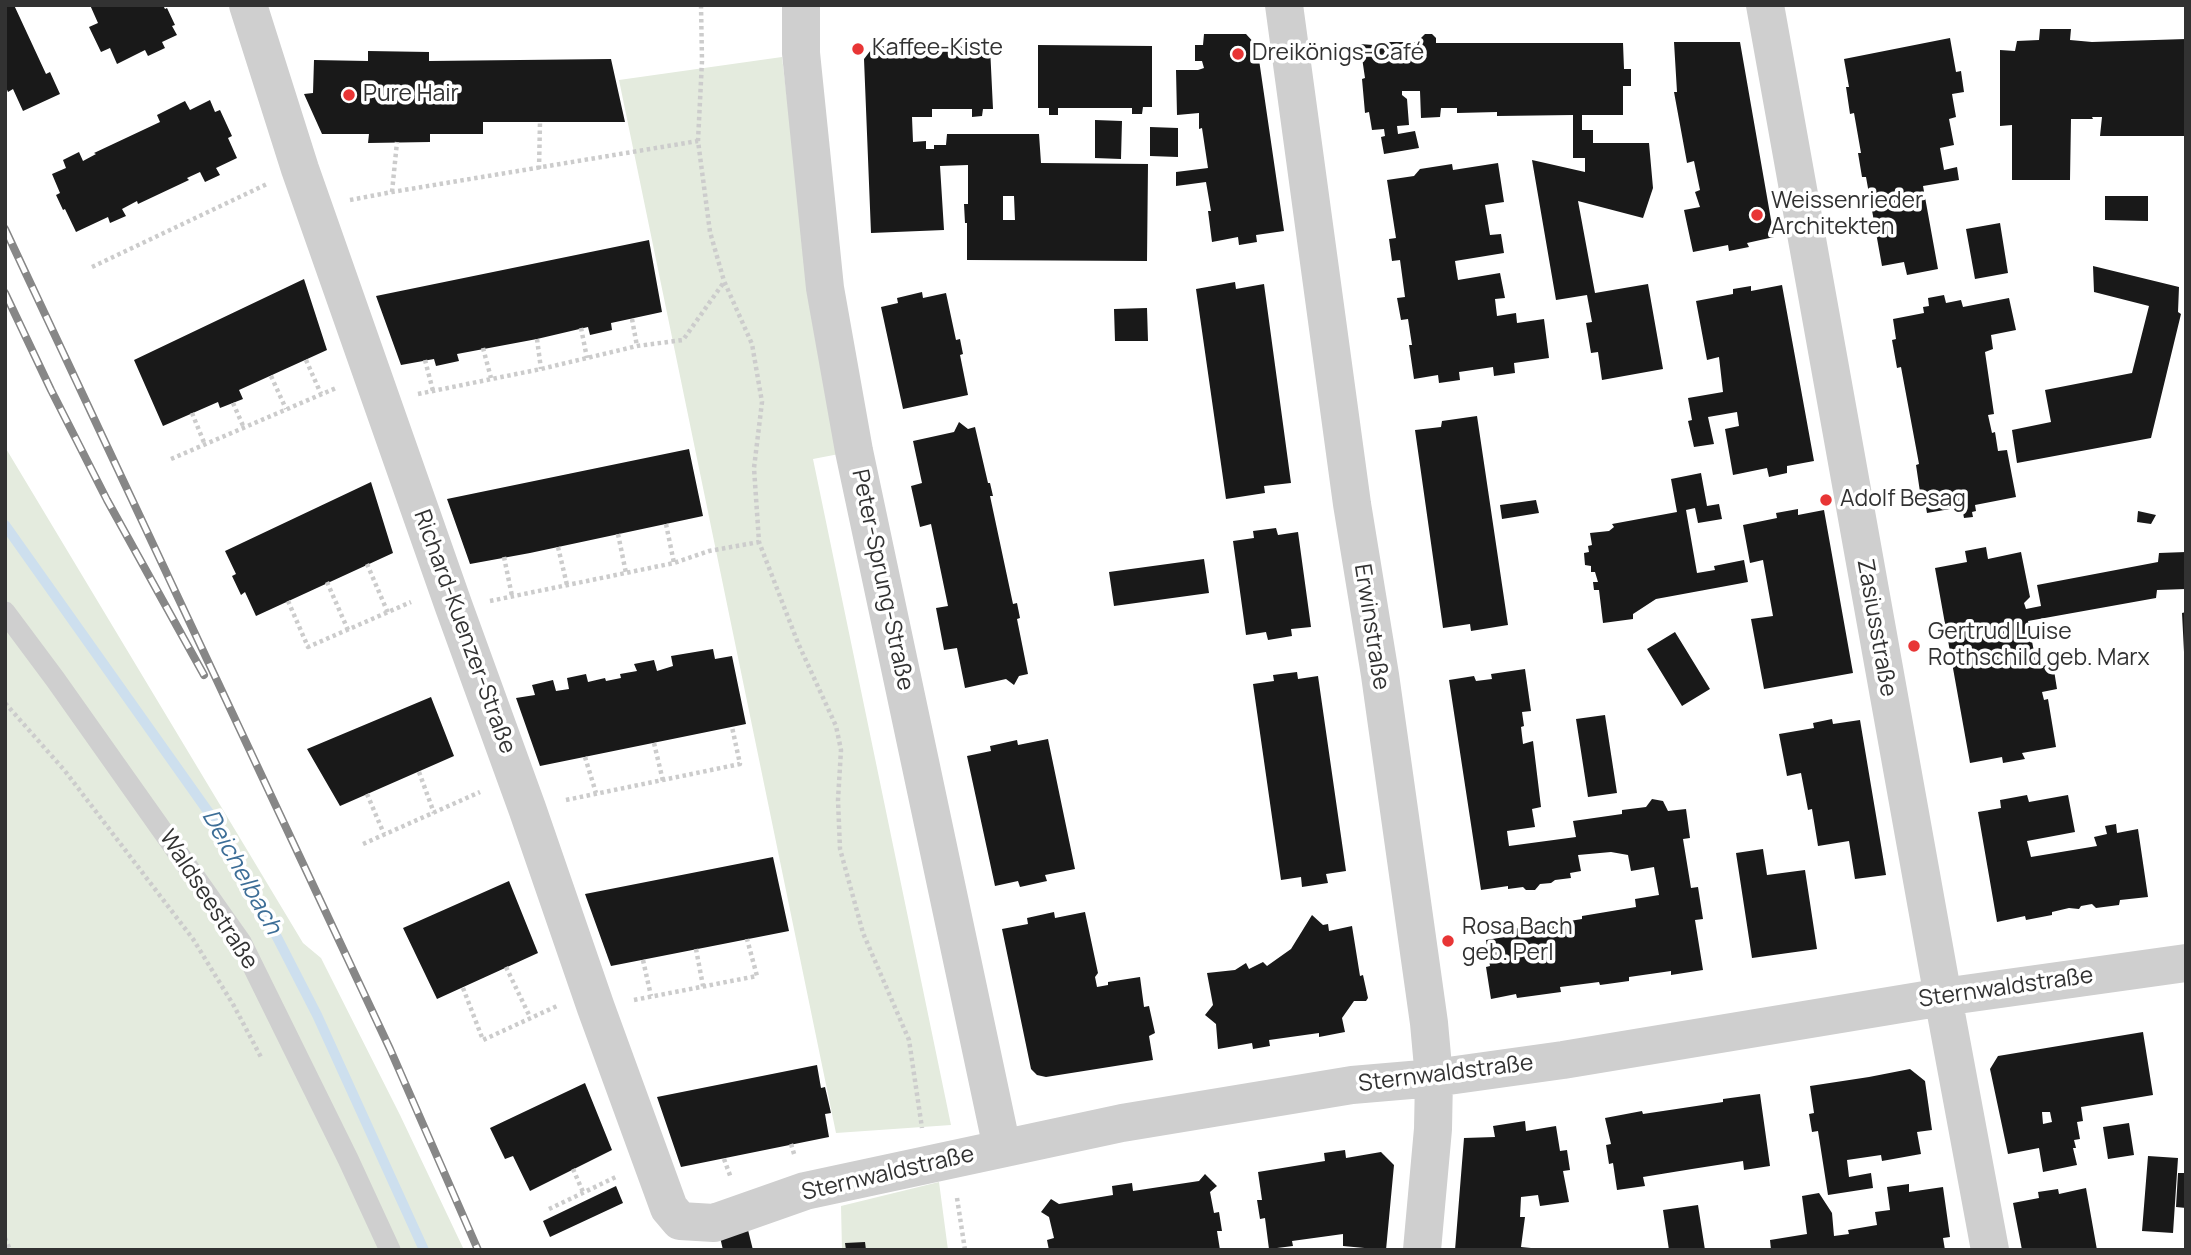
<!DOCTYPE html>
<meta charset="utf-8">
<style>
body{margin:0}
#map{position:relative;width:2191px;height:1255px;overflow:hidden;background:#fff;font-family:Manrope,sans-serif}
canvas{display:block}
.frame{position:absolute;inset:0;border:7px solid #323232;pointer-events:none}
</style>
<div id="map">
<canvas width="2191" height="1255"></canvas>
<div class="frame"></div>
</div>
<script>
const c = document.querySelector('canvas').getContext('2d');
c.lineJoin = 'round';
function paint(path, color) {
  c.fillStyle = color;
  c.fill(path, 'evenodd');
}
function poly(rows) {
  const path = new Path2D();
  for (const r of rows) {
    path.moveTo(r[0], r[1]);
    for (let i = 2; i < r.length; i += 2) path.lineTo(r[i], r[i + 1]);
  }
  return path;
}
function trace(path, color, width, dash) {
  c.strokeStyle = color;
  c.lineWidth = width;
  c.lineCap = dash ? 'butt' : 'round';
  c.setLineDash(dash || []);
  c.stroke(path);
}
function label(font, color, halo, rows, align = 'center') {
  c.font = font + ' Manrope,sans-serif';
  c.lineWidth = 7;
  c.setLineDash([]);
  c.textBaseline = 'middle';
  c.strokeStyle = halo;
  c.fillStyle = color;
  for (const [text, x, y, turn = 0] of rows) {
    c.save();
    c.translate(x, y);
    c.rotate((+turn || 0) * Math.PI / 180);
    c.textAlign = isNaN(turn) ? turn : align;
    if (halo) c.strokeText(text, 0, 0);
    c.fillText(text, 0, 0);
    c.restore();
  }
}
const green = poly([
 [782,57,807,262,839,454,813,459,951,1125,836,1133,619,80],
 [5,447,303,943,321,958,400,1115,464,1250,5,1250],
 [939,1182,948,1250,842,1250,841,1206]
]);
const stream = poly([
 [5,525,224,834,317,1015,424,1250]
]);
const building = poly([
 [5,5,14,5,46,74,50,72,60,94,23,111,13,89,8,92,5,85],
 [90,5,163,5,165,9,167,8,175,25,172,26,177,35,162,42,165,48,148,56,145,50,117,64,110,48,101,52,89,27,98,23],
 [2040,29,2071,29,2070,40,2092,42,2186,39,2186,136,2100,136,2102,117,2092,117,2093,119,2071,119,2070,180,2012,180,2012,125,2000,126,2000,50,2015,51,2017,41,2039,40],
 [1204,34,1246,34,1257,46,1284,231,1256,235,1257,242,1239,245,1238,237,1212,242,1208,211,1211,211,1206,182,1176,186,1176,172,1208,168,1202,128,1199,129,1199,113,1177,115,1176,70,1198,70,1204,68,1202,61,1195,61,1195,45,1203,45],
 [1425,34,1432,34,1436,38,1436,43,1623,43,1624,69,1631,69,1631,86,1623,86,1623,115,1582,115,1582,130,1593,130,1593,143,1649,143,1653,188,1643,218,1578,201,1595,293,1648,284,1663,369,1602,380,1598,352,1591,353,1586,323,1592,322,1587,295,1556,300,1532,160,1585,172,1585,158,1573,158,1573,115,1497,116,1497,112,1457,113,1457,108,1441,108,1440,117,1421,118,1420,91,1402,91,1402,95,1407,99,1409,125,1397,126,1398,134,1415,131,1419,148,1384,154,1381,137,1385,136,1384,129,1372,130,1369,112,1365,113,1362,79,1365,78,1360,44,1386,46,1386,42,1421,42,1421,38],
 [1950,38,1956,72,1961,71,1964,92,1952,94,1956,117,1949,119,1954,145,1940,148,1944,170,1957,167,1959,180,1923,186,1938,269,1907,275,1904,262,1882,266,1866,177,1862,177,1858,153,1861,153,1854,113,1850,114,1846,87,1849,87,1844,59],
 [1674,42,1740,42,1774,237,1747,243,1749,247,1729,251,1728,245,1693,252,1684,210,1700,207,1695,192,1700,190,1694,161,1687,163,1674,92,1677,92],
 [1038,45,1152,46,1152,107,1143,107,1142,114,1132,114,1132,108,1058,108,1058,115,1049,115,1049,108,1038,108],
 [874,46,990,47,993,109,983,109,982,116,972,117,972,109,932,109,932,117,912,117,913,142,926,141,926,149,934,149,934,145,946,145,947,134,1039,134,1041,163,1148,164,1147,261,967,260,967,223,965,223,964,204,968,204,968,165,940,166,944,230,871,233,864,59],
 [1003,196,1014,196,1015,220,1003,220],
 [368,51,429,52,429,61,611,59,625,122,483,122,483,134,430,134,430,142,368,143,369,134,322,134,304,94,313,93,314,60,368,61],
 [210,100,215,112,220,110,232,136,228,138,237,158,216,168,220,175,205,182,200,172,187,178,189,180,138,204,137,201,122,209,126,216,110,223,108,217,76,232,65,209,63,210,56,195,60,193,52,174,66,168,63,160,79,152,83,161,96,154,94,153,160,122,157,115,185,101,190,110],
 [1095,120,1122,121,1121,159,1095,158],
 [1150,127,1178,128,1178,157,1150,156],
 [1498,163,1504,202,1485,205,1490,235,1501,234,1504,253,1455,261,1458,280,1500,273,1505,298,1495,299,1497,316,1516,313,1517,323,1544,319,1549,358,1514,363,1515,373,1494,376,1493,367,1459,372,1460,380,1439,383,1438,375,1414,379,1409,345,1412,345,1408,319,1401,320,1397,298,1405,297,1400,260,1392,261,1389,239,1396,238,1387,180,1414,176,1420,169,1452,164,1453,170],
 [2105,196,2148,196,2148,221,2105,220],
 [2000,223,2008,273,1975,279,1966,229],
 [649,240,662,312,611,323,612,330,590,335,588,327,537,339,457,354,459,361,436,366,434,359,401,365,376,296],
 [2093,266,2179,287,2178,312,2181,314,2151,438,2017,463,2012,430,2051,422,2045,390,2132,373,2149,306,2094,292],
 [304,279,327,350,239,390,243,399,220,408,218,402,163,426,134,360],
 [1235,282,1236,289,1264,284,1291,483,1264,486,1265,493,1226,499,1196,289],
 [1782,285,1814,461,1787,466,1787,473,1769,477,1767,468,1733,475,1725,429,1739,426,1737,412,1708,417,1714,444,1694,447,1688,421,1692,420,1688,398,1723,392,1719,357,1707,360,1696,301,1733,294,1733,289,1751,286,1751,291],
 [922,292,923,298,946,293,956,340,960,339,963,354,960,355,968,395,903,409,881,307,898,303,897,298],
 [1944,295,1946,303,1961,300,1963,307,2009,298,2016,330,1991,335,1993,349,1985,352,1994,414,1988,415,1992,433,1995,432,1998,451,2007,450,2016,497,1975,505,1976,511,1972,512,1973,517,1964,518,1963,513,1958,514,1956,508,1927,513,1923,491,1920,492,1916,465,1919,464,1901,367,1897,368,1892,340,1896,339,1893,319,1924,313,1923,307,1929,306,1928,298],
 [1147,308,1148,341,1115,341,1114,309],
 [1477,416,1508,625,1471,631,1470,624,1443,628,1415,430,1441,427,1442,421],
 [959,422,968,429,975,427,988,483,990,483,993,496,990,496,1013,604,1017,603,1020,618,1017,619,1028,674,1019,676,1014,685,1006,679,965,688,957,648,944,650,936,608,948,606,931,524,920,527,911,486,922,483,913,441,954,432],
 [689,449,703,516,530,553,470,564,447,499],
 [1701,473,1707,506,1719,504,1722,519,1698,523,1695,508,1686,510,1697,573,1715,570,1714,566,1744,560,1748,582,1656,599,1633,614,1633,619,1603,623,1599,590,1594,590,1593,582,1598,582,1595,572,1591,572,1591,566,1585,565,1584,553,1589,552,1588,546,1592,545,1590,533,1609,531,1614,527,1612,524,1677,512,1671,479],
 [371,482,393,553,256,616,245,592,241,595,232,576,236,574,225,551],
 [1536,500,1539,513,1502,519,1500,505],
 [1798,509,1798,515,1824,510,1853,673,1764,689,1751,619,1773,616,1763,560,1750,563,1743,525,1777,518,1776,513],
 [2138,511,2156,515,2151,524,2137,522],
 [1276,528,1278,535,1298,532,1311,627,1291,629,1292,636,1268,640,1266,632,1246,635,1233,541,1254,538,1253,531],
 [1986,547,1988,559,2021,552,2030,597,2024,603,2026,609,2041,606,2037,585,2158,562,2159,553,2186,552,2186,589,2157,590,2156,598,2028,621,2037,667,2053,664,2057,689,2042,692,2044,700,2048,699,2056,747,2022,753,2025,759,2003,763,2002,757,1970,763,1935,568,1967,562,1965,551],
 [1204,559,1209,593,1114,606,1109,572],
 [2186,612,2186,652,2184,652,2182,613],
 [1675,632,1710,689,1682,706,1647,649],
 [713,649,715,659,732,656,746,724,540,766,516,698,535,695,532,685,553,680,556,691,569,689,567,678,586,674,588,682,605,678,606,681,621,678,620,674,637,671,634,664,654,660,657,671,673,666,671,656],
 [1525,669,1531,711,1522,712,1524,726,1521,727,1523,744,1533,741,1541,807,1532,809,1535,827,1507,831,1509,846,1576,837,1573,821,1622,814,1622,810,1646,807,1652,799,1663,801,1668,811,1686,809,1690,838,1683,839,1691,888,1698,887,1703,919,1695,920,1703,970,1671,975,1671,971,1629,977,1629,981,1600,985,1599,982,1560,987,1561,992,1517,998,1516,994,1491,999,1486,967,1490,966,1486,940,1505,937,1505,930,1534,926,1535,934,1546,932,1545,925,1582,919,1582,916,1636,907,1635,899,1659,895,1654,867,1631,871,1628,855,1611,852,1578,855,1581,871,1570,873,1571,878,1555,880,1551,883,1540,884,1535,890,1526,890,1523,887,1508,889,1508,886,1481,890,1449,680,1474,676,1476,681,1492,679,1491,674],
 [1297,672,1298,679,1318,676,1346,871,1326,874,1328,883,1302,887,1301,877,1281,880,1253,684,1274,681,1273,675],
 [431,697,454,756,340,806,307,749],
 [1605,715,1617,793,1588,797,1576,719],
 [1832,719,1833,724,1860,720,1886,875,1855,879,1849,841,1818,846,1812,809,1808,810,1801,773,1787,776,1779,734,1814,728,1813,723],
 [1048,739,1075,869,1045,875,1047,881,1020,887,1018,881,995,886,967,756,991,751,990,746,1017,740,1018,745],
 [2027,795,2029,802,2068,795,2075,832,2027,841,2031,857,2097,846,2094,837,2107,834,2105,826,2116,824,2117,833,2138,829,2148,897,2120,900,2119,905,2096,908,2092,904,2081,906,2079,909,2069,908,2052,912,2052,915,2026,920,2025,916,1997,922,1978,812,2001,808,2000,800],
 [1763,849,1767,875,1805,870,1817,949,1752,958,1736,853],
 [773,857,789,931,611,966,585,894],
 [509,881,538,953,437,999,403,928],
 [1054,912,1055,918,1085,912,1098,973,1095,977,1097,987,1108,985,1108,982,1140,977,1144,1007,1149,1006,1155,1033,1149,1036,1153,1060,1046,1077,1037,1075,1031,1069,1002,929,1028,924,1027,918],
 [1312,915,1323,925,1328,924,1329,931,1352,926,1360,976,1363,975,1368,998,1366,1001,1354,1001,1342,1018,1345,1032,1319,1037,1319,1033,1269,1040,1270,1046,1253,1049,1252,1043,1218,1049,1216,1024,1205,1015,1213,1005,1207,973,1235,970,1246,963,1249,969,1263,962,1267,966,1291,949],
 [2143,1032,2153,1095,2081,1107,2083,1121,2077,1122,2080,1139,2074,1140,2076,1148,2073,1148,2077,1165,2043,1172,2039,1148,2008,1154,1990,1069,1998,1056],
 [2042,1112,2050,1112,2052,1122,2043,1124],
 [817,1065,821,1088,825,1087,831,1113,825,1114,829,1137,681,1167,657,1097],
 [1910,1069,1925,1081,1932,1130,1917,1132,1921,1154,1882,1161,1881,1155,1847,1160,1849,1177,1871,1173,1873,1188,1828,1195,1818,1131,1812,1132,1809,1114,1814,1113,1810,1086,1869,1077],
 [585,1083,612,1150,530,1191,513,1156,505,1159,490,1128],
 [1760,1094,1770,1166,1744,1170,1743,1161,1692,1169,1643,1177,1645,1186,1617,1190,1613,1163,1609,1164,1606,1145,1611,1144,1605,1118,1642,1111,1643,1114,1723,1102,1723,1099],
 [1525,1121,1526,1131,1556,1126,1560,1151,1567,1150,1570,1170,1563,1171,1569,1202,1540,1206,1538,1195,1521,1197,1520,1217,1525,1217,1521,1247,1531,1248,1531,1250,1455,1250,1464,1138,1495,1137,1493,1126],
 [2129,1123,2134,1155,2108,1159,2103,1127],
 [1345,1150,1346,1158,1381,1152,1394,1165,1386,1250,1343,1246,1343,1234,1292,1241,1293,1246,1269,1249,1265,1218,1260,1219,1257,1200,1262,1200,1258,1172,1325,1161,1324,1153],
 [2148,1156,2178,1158,2173,1233,2142,1231],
 [2178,1173,2186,1173,2186,1208,2176,1207],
 [1205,1174,1217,1186,1210,1192,1214,1213,1219,1212,1222,1231,1217,1231,1220,1250,1049,1250,1047,1240,1054,1238,1049,1217,1041,1212,1051,1199,1059,1204,1113,1195,1112,1186,1132,1183,1133,1191,1199,1181],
 [1909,1184,1909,1192,1943,1187,1950,1237,1943,1238,1945,1250,1771,1250,1770,1240,1807,1234,1802,1196,1819,1193,1832,1213,1834,1236,1849,1234,1848,1230,1877,1225,1875,1212,1890,1210,1887,1187],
 [616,1186,623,1203,550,1237,543,1221],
 [2086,1188,2097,1250,2022,1250,2013,1203,2039,1198,2038,1192,2058,1189,2059,1194],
 [1698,1205,1705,1250,1669,1250,1663,1210],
 [748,1230,753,1250,723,1250,720,1237],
 [865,1242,866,1250,846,1250,845,1243]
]);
const path = poly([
 [701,5,702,61,698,141,710,232,724,281,752,344,762,402,754,468,759,542,798,643,836,726,841,750,838,800,840,849,863,933,909,1040,922,1128],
 [539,169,540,122],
 [392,192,397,142],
 [350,200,392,192,698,141],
 [92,267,267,184],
 [632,319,637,346],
 [581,328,587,358],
 [537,339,541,369],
 [483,348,491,378],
 [306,360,321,394],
 [425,360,433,391],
 [271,376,286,409],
 [418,394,541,369,637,346,683,340,724,282],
 [233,403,244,428],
 [192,413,205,445],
 [171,459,336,388],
 [666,524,674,563],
 [618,534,626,573],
 [558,547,567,585],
 [504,557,512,596],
 [367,564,388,613],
 [327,582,348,630],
 [288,601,308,647,411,602],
 [490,601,674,563,709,551,759,542],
 [5,703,65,771,193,939,234,1006,262,1059],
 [654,743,663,781],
 [585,757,596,793],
 [419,772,434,813],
 [367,794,384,834],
 [566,800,740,764,732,727],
 [363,844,480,792],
 [696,949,703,986],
 [643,960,651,996],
 [506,967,530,1017],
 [463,988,483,1040,557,1006],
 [634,1000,757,976,747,939],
 [791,1144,795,1157],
 [724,1159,731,1178],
 [573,1169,583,1192],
 [957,1198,965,1250],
 [549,1209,618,1176],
 [5,1238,10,1250]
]);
const lane = poly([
 [5,612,55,679,241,942,348,1159,390,1250]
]);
const street = poly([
 [248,5,300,169,454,607,527,808,596,1008,669,1208,680,1221,714,1223,805,1191,1122,1123,1352,1085,1434,1078,1563,1060,1943,997,2186,963],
 [801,5,801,53,825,288,854,451,1002,1148],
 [1284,5,1352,504,1380,675,1429,1023,1434,1078,1433,1129,1422,1250],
 [1765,5,1943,997,1990,1250]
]);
const rail = poly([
 [5,229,390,1049,478,1250],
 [5,293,51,390,107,500,204,675]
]);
const markers = [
 [858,49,7,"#e83535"],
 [1238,54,7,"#e83535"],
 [349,95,7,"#e83535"],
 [1757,215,7,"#e83535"],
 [1826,500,7,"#e83535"],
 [1914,646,7,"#e83535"],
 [1448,941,7,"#e83535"]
];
const poiNames = [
 ["Kaffee-Kiste",872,49],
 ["Dreikönigs-Café",1252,54],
 ["Pure Hair",363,95],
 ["Weissenrieder",1771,202],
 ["Architekten",1771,228],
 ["Adolf Besag",1840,500],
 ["Gertrud Luise",1928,633],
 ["Rothschild geb. Marx",1928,659],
 ["Rosa Bach",1462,928],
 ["geb. Perl",1462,954]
];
const streetNames = [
 ["Peter-Sprung-Straße",882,580,78],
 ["Erwinstraße",1371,627,81],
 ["Zasiusstraße",1876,628,80],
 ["Richard-Kuenzer-Straße",464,632,70],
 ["Waldseestraße",208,900,57],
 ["Sternwaldstraße",2006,988,-8],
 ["Sternwaldstraße",1446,1074,-7],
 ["Sternwaldstraße",888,1174,-13]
];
const waterNames = [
 ["Deichelbach",241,872,61]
];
paint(green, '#e4ebde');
trace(stream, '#cddfee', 10);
paint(building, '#191919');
trace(path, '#ccc', 4.5, [3.5, 3.5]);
trace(lane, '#cfcfcf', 21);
trace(street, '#cfcfcf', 38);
trace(rail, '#878787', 8);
trace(rail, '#fff', 5, [16]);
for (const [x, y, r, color] of markers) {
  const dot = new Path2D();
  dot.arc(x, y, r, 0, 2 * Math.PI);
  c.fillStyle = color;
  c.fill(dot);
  trace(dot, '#fff', 2.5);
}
label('23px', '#323232', '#fff', poiNames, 'left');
label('23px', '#323232', '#fff', streetNames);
label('italic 24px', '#3d6e97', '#fff', waterNames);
</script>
